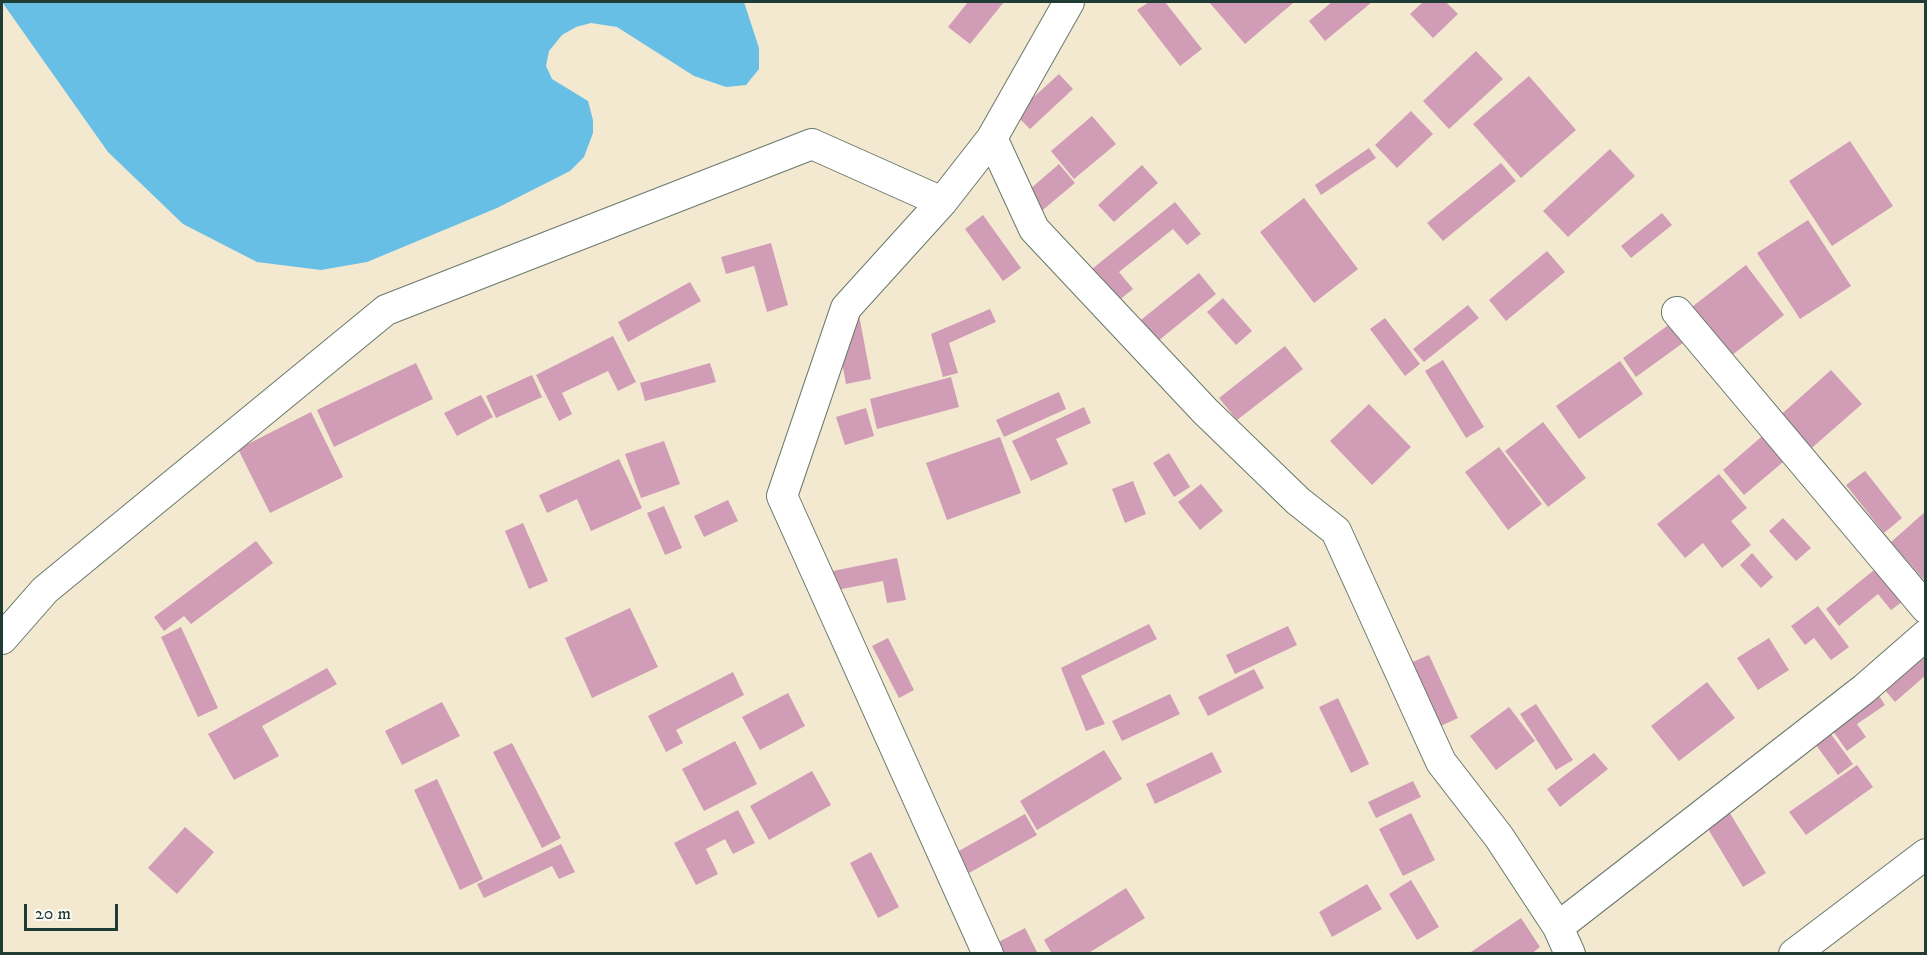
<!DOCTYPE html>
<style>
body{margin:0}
#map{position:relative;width:1927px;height:955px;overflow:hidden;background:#f3e8d0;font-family:"IM FELL DW Pica",serif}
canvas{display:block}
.frame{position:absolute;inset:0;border:3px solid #1f3d34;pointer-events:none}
.scale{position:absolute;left:24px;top:904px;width:94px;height:27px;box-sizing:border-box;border:3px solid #1f3d34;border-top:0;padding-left:8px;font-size:18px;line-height:21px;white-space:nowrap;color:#1f3d34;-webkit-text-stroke:4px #fdfcf7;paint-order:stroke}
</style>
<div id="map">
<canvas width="1927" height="955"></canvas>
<div class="frame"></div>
<div class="scale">20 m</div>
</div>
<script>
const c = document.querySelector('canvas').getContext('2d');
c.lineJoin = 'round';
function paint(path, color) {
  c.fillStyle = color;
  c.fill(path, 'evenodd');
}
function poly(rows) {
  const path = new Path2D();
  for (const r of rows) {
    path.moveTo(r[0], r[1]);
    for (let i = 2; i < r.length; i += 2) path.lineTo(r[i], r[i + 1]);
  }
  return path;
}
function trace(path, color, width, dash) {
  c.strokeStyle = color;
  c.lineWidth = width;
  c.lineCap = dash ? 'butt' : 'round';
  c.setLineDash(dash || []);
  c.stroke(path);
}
const water = poly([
 [2,2,744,2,759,48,759,69,746,85,726,87,694,76,617,27,591,23,576,27,562,35,549,51,546,66,552,79,588,101,593,120,593,133,584,157,570,171,497,208,367,262,321,270,257,262,183,224,108,152]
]);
const building = poly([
 [968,2,1004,2,970,44,948,27],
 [1149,2,1165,2,1202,49,1180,66,1137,10],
 [1209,2,1292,2,1293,3,1245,44],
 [1332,2,1372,2,1325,41,1309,21],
 [1423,2,1446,2,1458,14,1433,38,1410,14],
 [1476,51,1503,79,1449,129,1423,101],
 [1059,74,1073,89,1030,129,1015,114],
 [1529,76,1576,130,1521,178,1473,124],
 [1411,111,1433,134,1397,168,1375,145],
 [1092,116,1116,144,1074,179,1051,151],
 [1850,141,1893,206,1832,246,1789,181],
 [1369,148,1376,158,1321,195,1315,185],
 [1610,149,1635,176,1568,237,1543,211],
 [1501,163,1516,181,1443,241,1427,223],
 [1059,164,1075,183,1038,214,1022,196],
 [1142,165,1158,183,1114,222,1098,205],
 [1304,198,1358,269,1314,303,1260,232],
 [1175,202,1201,234,1187,245,1173,229,1119,272,1133,289,1118,301,1092,269],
 [1662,213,1672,225,1631,258,1621,246],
 [983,215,1021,268,1003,281,965,229],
 [1808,220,1851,286,1800,319,1757,253],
 [771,243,788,305,767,312,754,266,726,274,721,257],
 [1547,251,1565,272,1506,321,1489,300],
 [1746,265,1784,315,1727,359,1688,310],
 [1199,273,1216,294,1153,345,1136,324],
 [690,282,701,301,628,342,618,322],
 [1223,298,1252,331,1236,345,1207,312],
 [856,299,871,379,846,384,831,303],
 [1468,305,1479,318,1424,362,1413,349],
 [990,309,996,322,949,343,958,373,943,377,931,334],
 [1385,318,1420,364,1405,376,1370,329],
 [1674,321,1687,340,1636,377,1623,358],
 [613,336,636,382,618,391,608,371,562,393,572,414,559,421,536,375],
 [1285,346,1303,369,1237,420,1219,398],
 [1443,360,1484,427,1466,438,1425,371],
 [1620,361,1643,394,1579,439,1556,406],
 [416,363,433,399,334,447,317,410],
 [710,363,716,382,645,401,640,383],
 [1831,370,1862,404,1806,453,1775,420],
 [532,375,542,397,496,418,486,396],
 [951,377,959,407,877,429,870,399],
 [1059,392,1066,409,1004,437,996,420],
 [481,395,493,417,457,436,444,413],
 [1369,404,1411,447,1372,485,1330,441],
 [1084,407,1091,423,1056,439,1068,464,1031,481,1012,441],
 [866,408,874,436,845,445,836,417],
 [311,412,343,477,270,513,238,449],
 [1543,422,1586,478,1548,507,1505,451],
 [1767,432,1789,457,1744,495,1723,470],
 [1000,437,1021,493,947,520,926,463],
 [664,441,680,484,641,498,625,454],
 [1499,447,1542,504,1508,530,1465,472],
 [1169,453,1190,487,1174,497,1153,463],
 [619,459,642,508,591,531,577,499,547,513,539,495],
 [1865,471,1902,518,1884,533,1846,485],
 [1719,474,1747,508,1731,521,1751,545,1722,568,1703,543,1685,558,1657,524],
 [1133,481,1146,514,1125,523,1112,489],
 [1201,484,1223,511,1200,530,1178,502],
 [728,500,738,521,704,537,694,516],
 [664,506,682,548,665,555,647,513],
 [1926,511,1926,582,1891,542],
 [1783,518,1811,548,1796,561,1769,531],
 [523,523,548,581,529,589,505,531],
 [256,541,273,563,191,624,184,616,164,631,154,617],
 [1752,553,1773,577,1761,588,1740,565],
 [897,558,906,600,887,603,883,581,837,590,833,571],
 [1879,566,1906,599,1891,610,1878,594,1839,626,1826,609],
 [1818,606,1849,647,1831,660,1814,638,1805,645,1791,626],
 [630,608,658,667,592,698,565,638],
 [1149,624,1157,639,1081,676,1105,724,1086,731,1061,668],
 [1288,626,1297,645,1235,674,1226,655],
 [181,627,218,708,198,717,161,637],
 [888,638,914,690,899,698,872,646],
 [1769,638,1789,670,1758,690,1737,658],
 [1429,655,1458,718,1432,730,1403,666],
 [1926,655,1926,675,1895,702,1885,690],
 [327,668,337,684,262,726,279,756,234,780,208,734],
 [1254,669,1264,688,1208,716,1198,697],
 [733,672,744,695,676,730,683,743,666,752,648,716],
 [1707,682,1735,718,1679,761,1651,726],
 [1876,691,1885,705,1857,724,1866,737,1847,751,1828,724],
 [788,693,805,726,760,750,742,717],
 [1170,694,1180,714,1122,741,1112,721],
 [1338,698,1369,764,1351,773,1319,707],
 [442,702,460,736,402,765,385,731],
 [1536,704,1573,760,1556,770,1520,714],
 [1509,707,1535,741,1496,770,1470,736],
 [1825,726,1853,764,1838,775,1810,737],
 [735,741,757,784,704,811,682,769],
 [512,743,561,838,542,848,493,752],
 [1104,750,1122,779,1037,830,1020,801],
 [1212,752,1222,772,1155,804,1146,784],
 [1594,753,1608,769,1560,807,1547,789],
 [1857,765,1873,787,1806,835,1789,812],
 [812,771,831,805,769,840,750,806],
 [437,779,483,879,460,890,414,790],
 [1413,781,1421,797,1376,818,1368,802],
 [1725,805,1766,873,1743,887,1702,819],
 [738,810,755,843,733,854,725,839,706,849,718,874,696,885,674,843],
 [1411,813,1435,860,1403,876,1379,829],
 [1025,814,1037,835,969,873,957,852],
 [185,827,214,852,177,894,148,868],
 [561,844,575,872,559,879,552,866,484,898,477,884],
 [871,852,899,907,878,918,850,863],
 [1411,880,1439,927,1417,940,1389,894],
 [1367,884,1382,909,1332,937,1319,912],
 [1126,888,1145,918,1087,954,1052,954,1044,940],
 [1521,918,1540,947,1531,954,1468,954],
 [1025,928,1038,954,976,954]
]);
const minor = poly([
 [992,138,1034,229,1205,411,1298,501,1336,531,1441,762,1499,837,1558,927,1570,954],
 [1677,312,1926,608],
 [2,639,45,590,386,310,812,144,942,202],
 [1558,927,1864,689,1926,635],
 [988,954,782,496,846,308,942,202,992,138,1069,2],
 [1794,954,1926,854]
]);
paint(water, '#68bfe5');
paint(building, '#d19db6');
trace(minor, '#69796b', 32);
trace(minor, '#fff', 30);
</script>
